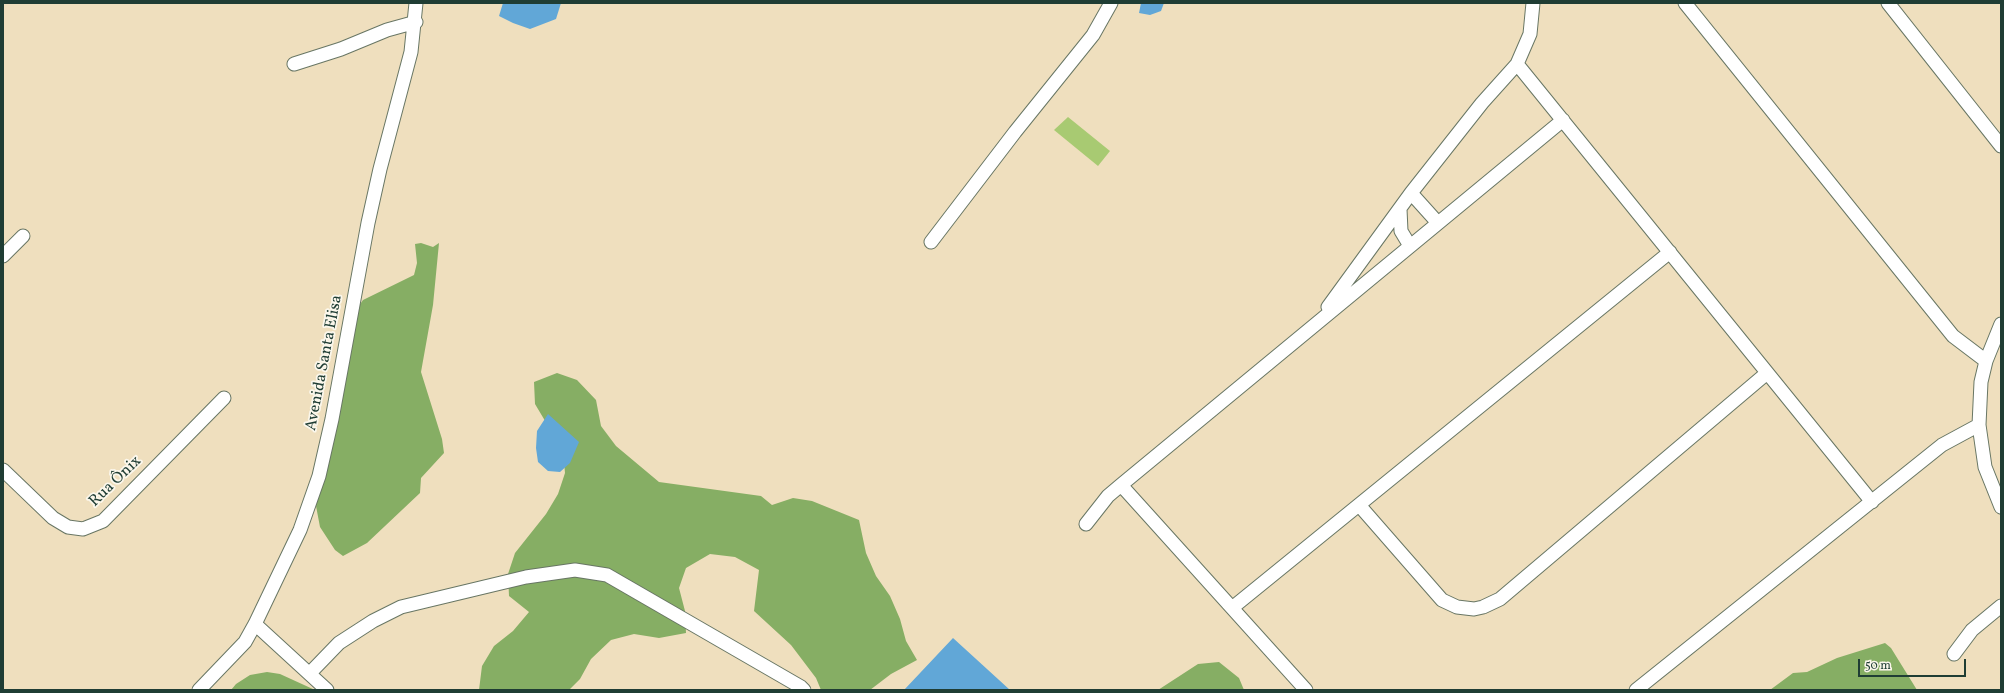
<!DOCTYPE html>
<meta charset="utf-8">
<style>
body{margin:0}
#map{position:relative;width:2004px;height:693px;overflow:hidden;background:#efdfbe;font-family:Vollkorn,serif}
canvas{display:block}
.frame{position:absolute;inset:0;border:4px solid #1f3d34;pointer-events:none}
.scale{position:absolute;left:1858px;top:659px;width:108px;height:18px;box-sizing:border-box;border:2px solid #1f3d34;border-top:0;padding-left:5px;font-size:12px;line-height:14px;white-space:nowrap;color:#1f3d34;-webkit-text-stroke:3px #fbf7ec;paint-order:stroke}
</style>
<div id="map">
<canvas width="2004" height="693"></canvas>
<div class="frame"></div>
<div class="scale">50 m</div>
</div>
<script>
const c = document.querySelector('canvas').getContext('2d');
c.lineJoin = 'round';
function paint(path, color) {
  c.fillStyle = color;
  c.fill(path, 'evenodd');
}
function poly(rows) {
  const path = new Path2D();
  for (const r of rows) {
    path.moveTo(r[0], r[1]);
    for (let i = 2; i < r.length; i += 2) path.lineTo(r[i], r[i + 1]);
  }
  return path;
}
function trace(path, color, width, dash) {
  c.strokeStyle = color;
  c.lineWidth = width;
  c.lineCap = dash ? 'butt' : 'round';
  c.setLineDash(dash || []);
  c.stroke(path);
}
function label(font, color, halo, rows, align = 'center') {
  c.font = font + ' Vollkorn,serif';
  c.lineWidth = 3.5;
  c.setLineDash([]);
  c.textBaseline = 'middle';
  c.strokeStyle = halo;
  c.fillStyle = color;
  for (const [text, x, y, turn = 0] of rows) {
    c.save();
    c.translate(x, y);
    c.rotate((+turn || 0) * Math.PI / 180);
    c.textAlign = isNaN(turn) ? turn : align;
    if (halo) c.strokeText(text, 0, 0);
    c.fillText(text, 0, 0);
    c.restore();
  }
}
const green = poly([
 [1068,117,1110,151,1098,166,1054,130]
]);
const forest = poly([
 [421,243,433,247,439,243,433,305,421,372,442,439,444,453,421,478,420,493,367,543,343,556,335,550,320,527,316,506,356,310,363,300,414,275,417,263,415,244],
 [557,373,577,380,596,400,601,426,616,446,659,482,761,496,772,505,793,498,812,501,859,520,866,553,876,576,890,596,900,619,906,641,917,660,891,674,870,690,821,690,816,678,791,645,754,611,759,570,735,557,710,554,686,568,679,588,685,611,686,633,659,638,634,634,611,640,591,659,580,679,569,690,479,690,482,666,494,646,513,631,529,612,509,596,508,574,515,553,546,514,558,494,565,473,563,451,535,404,534,382],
 [1885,643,1891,648,1917,690,1770,690,1793,673,1807,672,1837,658],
 [1219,662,1239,678,1244,690,1158,690,1198,664],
 [267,672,280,674,315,690,231,690,236,684,250,675]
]);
const water = poly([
 [503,3,561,3,556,19,530,29,513,23,499,16],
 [1141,3,1164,3,1161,11,1150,15,1139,13],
 [548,414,579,442,570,463,560,472,548,471,538,462,536,448,537,431],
 [953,638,1010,690,904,690]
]);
const street = poly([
 [1685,3,1953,336,1986,361],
 [1888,3,2001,146],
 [294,64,341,49,387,30,416,22],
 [1517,64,1872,502],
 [1411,193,1438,223],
 [1400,209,1401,231,1410,246],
 [931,242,1015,132,1093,35,1111,3],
 [3,256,23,236],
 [1328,307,1411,193,1482,103,1517,64,1530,34,1533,3],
 [2001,324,1986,361,1981,382,1979,425,1985,467,2001,507],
 [3,470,53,518,68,527,83,529,103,521,224,398],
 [1121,485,1306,690],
 [1359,505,1442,600,1457,607,1474,609,1483,607,1500,599,1767,373],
 [1086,524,1108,496,1121,485,1563,120],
 [1232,608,1670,252],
 [255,624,327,690],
 [1954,654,1972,630,2001,606],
 [310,673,339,643,373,621,401,607,526,577,575,570,607,575,801,687,804,690],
 [199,690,245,642,255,624,300,530,319,476,332,419,368,223,380,169,411,52,416,3],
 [1636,690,1942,445,1979,425]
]);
const streetNames = [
 ["Avenida Santa Elisa",325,363,-79],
 ["Rua Ônix",116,482,-44]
];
paint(green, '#a8ca72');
paint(forest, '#86ae64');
paint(water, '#61a7d7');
trace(street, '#687664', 15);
trace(street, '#fff', 13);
label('16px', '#1f3d34', '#fbf7ec', streetNames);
</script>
